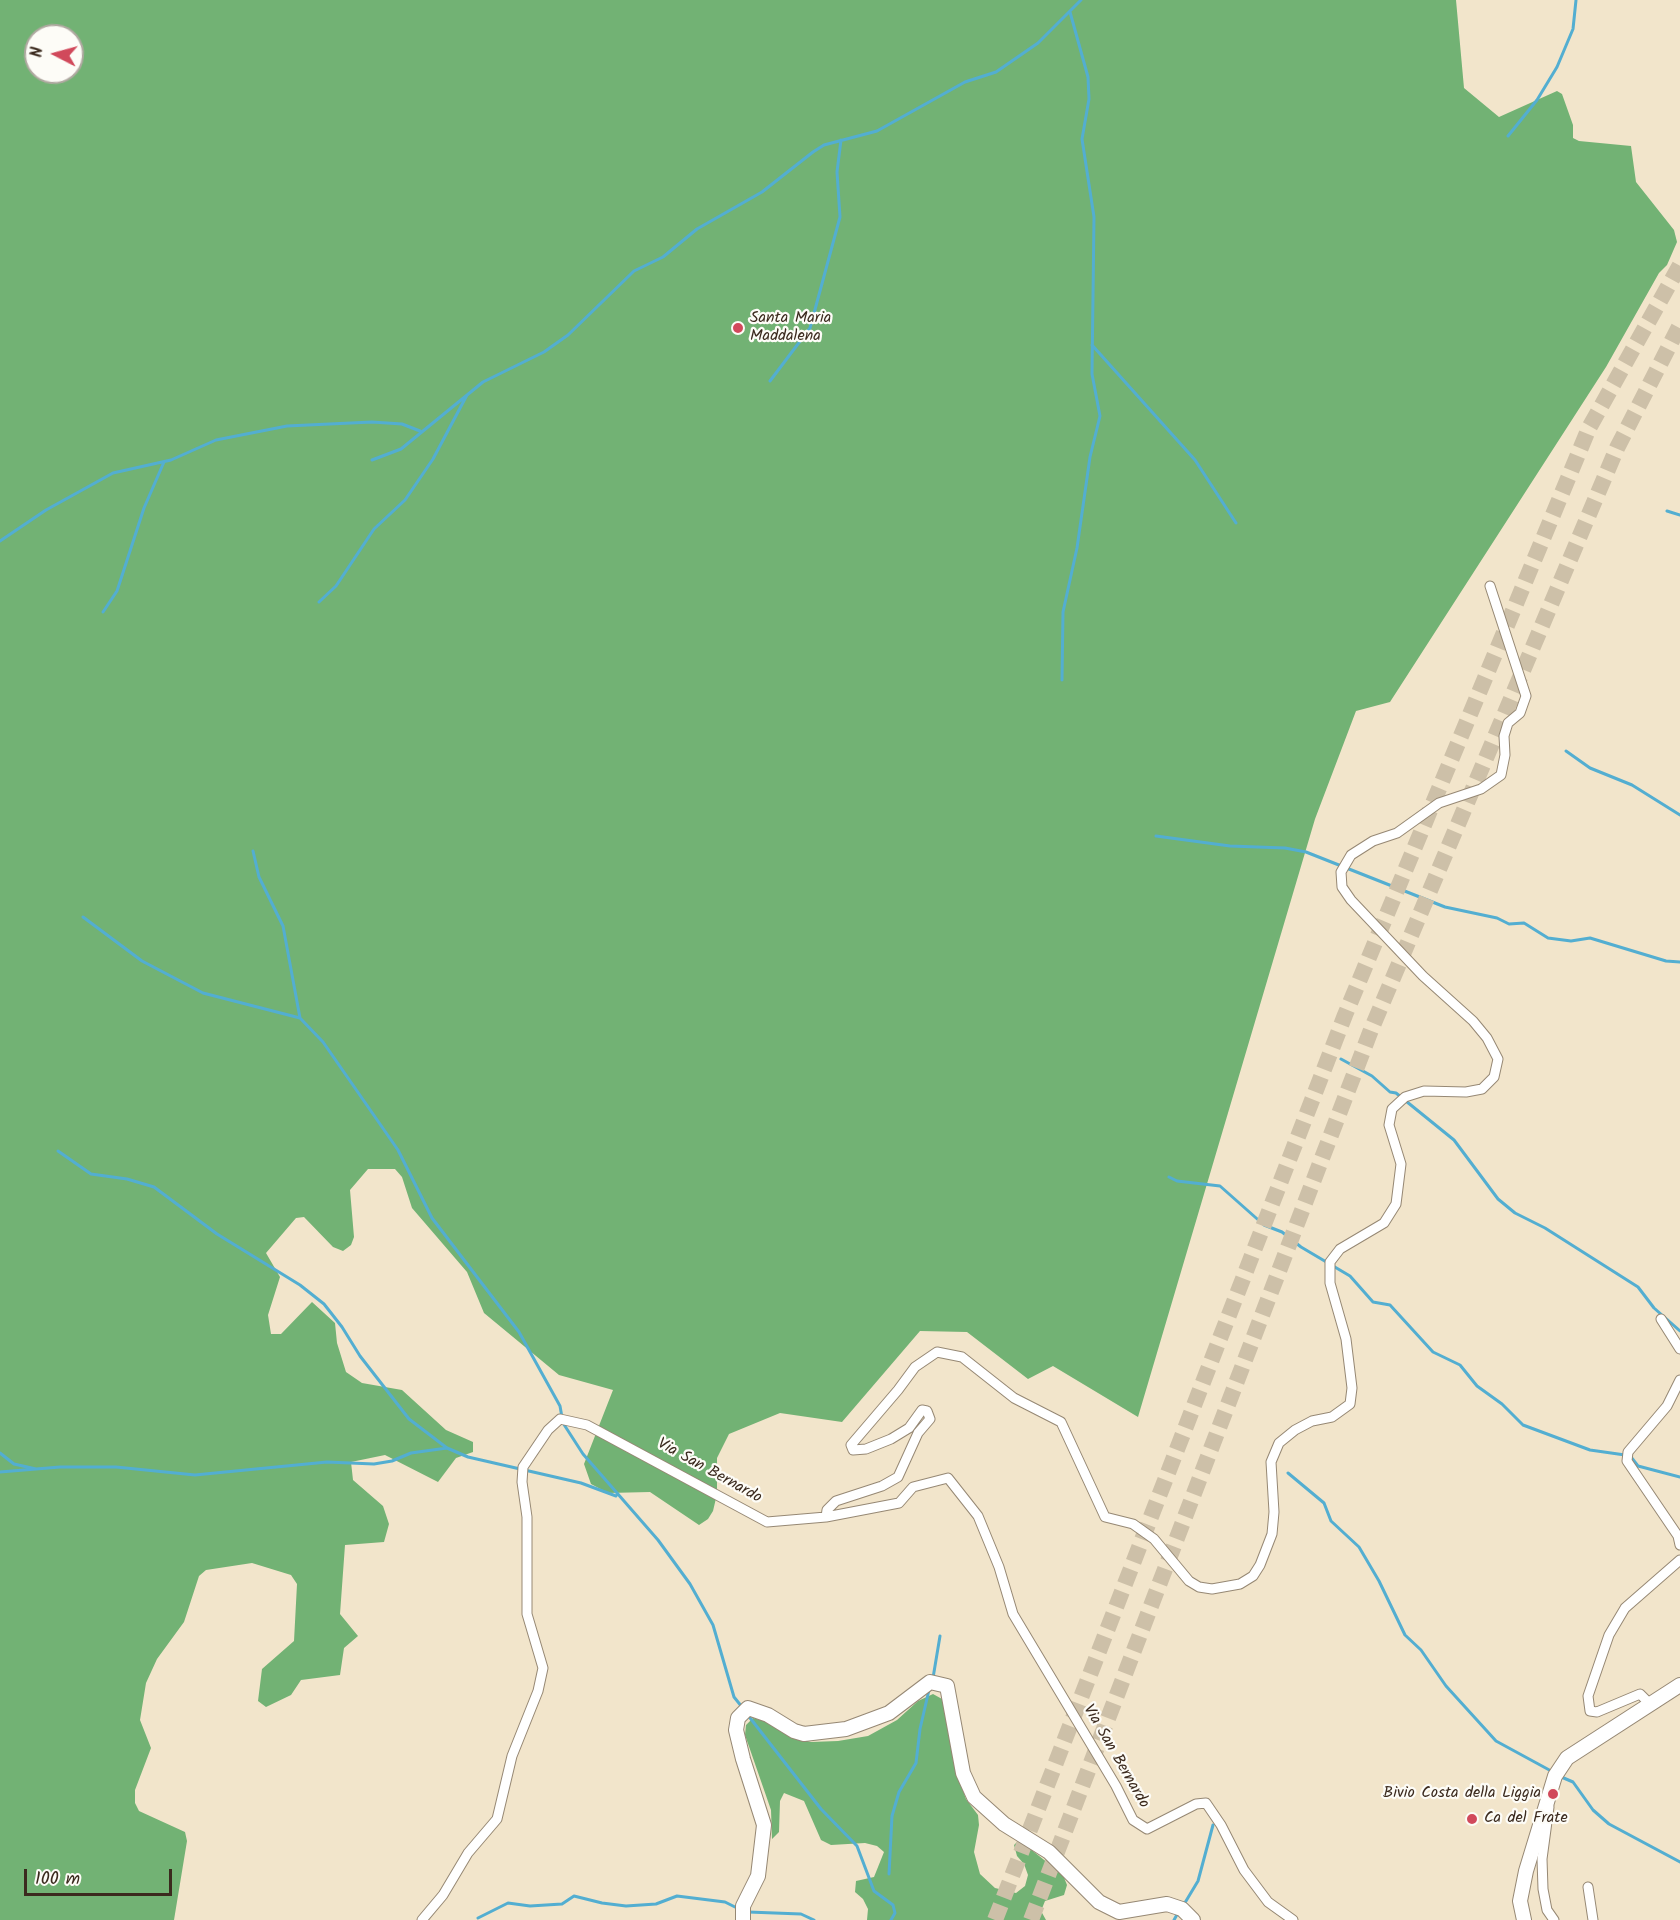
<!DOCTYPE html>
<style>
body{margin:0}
#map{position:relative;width:1680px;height:1920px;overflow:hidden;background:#f2e5cb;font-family:Kalam,sans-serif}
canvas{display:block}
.north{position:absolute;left:24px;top:24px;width:60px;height:60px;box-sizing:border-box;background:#fdfcf7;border:2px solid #afa8a0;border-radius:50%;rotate:276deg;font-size:16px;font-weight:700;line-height:24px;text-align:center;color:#3b2a1e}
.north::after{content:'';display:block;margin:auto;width:21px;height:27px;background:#d1495b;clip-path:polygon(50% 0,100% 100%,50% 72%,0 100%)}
.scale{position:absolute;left:24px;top:1869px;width:148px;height:27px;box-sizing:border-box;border:3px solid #3b2a1e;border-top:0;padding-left:8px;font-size:18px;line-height:21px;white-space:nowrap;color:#3b2a1e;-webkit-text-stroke:4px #fdfcf7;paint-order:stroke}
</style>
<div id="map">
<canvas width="1680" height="1920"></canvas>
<div class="north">N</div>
<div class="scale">100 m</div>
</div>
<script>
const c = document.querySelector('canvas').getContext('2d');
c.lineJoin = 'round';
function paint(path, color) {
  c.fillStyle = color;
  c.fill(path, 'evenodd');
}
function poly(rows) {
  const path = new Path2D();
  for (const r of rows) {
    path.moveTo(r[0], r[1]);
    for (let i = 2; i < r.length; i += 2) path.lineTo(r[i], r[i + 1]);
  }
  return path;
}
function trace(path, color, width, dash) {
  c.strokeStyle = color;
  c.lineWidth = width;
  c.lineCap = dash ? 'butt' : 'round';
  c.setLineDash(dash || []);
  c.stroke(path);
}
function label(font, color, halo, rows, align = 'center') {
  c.font = font + ' Kalam,sans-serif';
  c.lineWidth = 4.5;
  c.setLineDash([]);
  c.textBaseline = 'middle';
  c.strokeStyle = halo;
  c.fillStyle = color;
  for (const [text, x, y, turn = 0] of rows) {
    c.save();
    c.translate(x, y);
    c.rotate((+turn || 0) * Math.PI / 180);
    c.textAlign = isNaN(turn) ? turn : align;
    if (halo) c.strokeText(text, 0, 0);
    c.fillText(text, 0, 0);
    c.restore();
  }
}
const forest = poly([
 [0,0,1456,0,1464,88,1499,117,1557,91,1562,94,1573,125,1573,138,1579,141,1631,146,1636,182,1674,230,1677,242,1667,265,1659,273,1606,367,1390,702,1356,711,1315,819,1138,1417,1053,1366,1028,1379,967,1332,920,1331,842,1422,780,1413,729,1434,717,1458,717,1494,713,1511,708,1519,699,1525,650,1492,608,1493,591,1484,584,1464,613,1390,559,1375,484,1313,467,1272,412,1208,402,1177,395,1169,368,1169,350,1190,354,1237,351,1245,343,1251,333,1247,304,1217,296,1218,266,1253,280,1277,268,1315,271,1334,281,1334,312,1302,335,1323,337,1343,346,1372,362,1383,402,1390,446,1430,473,1442,473,1452,456,1458,438,1482,385,1455,351,1462,353,1480,383,1506,389,1524,384,1542,345,1545,340,1614,358,1636,344,1648,340,1675,301,1680,291,1695,266,1707,258,1701,262,1669,294,1641,297,1584,291,1575,252,1563,206,1570,199,1576,184,1622,157,1659,146,1683,140,1720,151,1748,135,1790,135,1803,139,1811,185,1832,187,1841,174,1920,0,1920],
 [36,36,72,36,72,72,36,72],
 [933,1694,942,1699,957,1773,966,1799,978,1815,979,1825,974,1852,980,1874,995,1888,1016,1893,1025,1886,1028,1875,1024,1864,1017,1856,1014,1845,1019,1840,1063,1875,1067,1885,1064,1895,1045,1901,1041,1911,1046,1920,867,1920,868,1909,863,1899,855,1892,856,1881,874,1877,884,1852,877,1846,865,1843,831,1845,821,1840,804,1801,784,1793,780,1801,779,1832,772,1839,771,1810,745,1735,746,1725,753,1718,768,1722,791,1737,811,1742,838,1741,868,1736,897,1720,918,1701]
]);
const stream = poly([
 [1508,136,1537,100,1557,67,1573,29,1576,0],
 [1092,345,1195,460,1236,523],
 [770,381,810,328,840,217,837,172,841,140],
 [372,460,401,449,483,382,544,352,568,335,634,271,663,257,697,229,762,192,813,152,824,145,877,131,965,82,996,72,1038,43,1081,0],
 [1667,511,1680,515],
 [0,541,46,510,113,473,171,460,216,440,287,426,372,422,402,424,420,431],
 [319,602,336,586,374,529,405,500,433,459,467,395],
 [103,612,117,591,144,508,164,462],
 [1062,680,1063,612,1077,548,1090,457,1100,416,1092,374,1094,217,1082,139,1089,99,1088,77,1070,12],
 [1566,751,1590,768,1632,785,1680,815],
 [1156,836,1230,846,1285,848,1306,852,1445,907,1497,918,1509,924,1524,923,1548,938,1571,941,1590,938,1666,961,1680,962],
 [253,851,259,877,283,926,300,1018],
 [83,917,142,961,203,993,300,1018,323,1042,398,1150,432,1218,519,1332,560,1406,563,1423,583,1454,658,1540,690,1584,713,1625,734,1697,742,1707],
 [1341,1059,1372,1076,1390,1092,1396,1093,1454,1140,1498,1199,1515,1213,1545,1228,1638,1287,1654,1308,1680,1331],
 [58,1151,91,1174,127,1179,154,1187,217,1234,300,1285,324,1304,342,1327,360,1356,409,1419,447,1448,468,1457,581,1483,616,1496],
 [1169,1177,1177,1181,1220,1186,1264,1225,1282,1232,1301,1247,1350,1276,1373,1302,1390,1305,1433,1352,1460,1365,1477,1386,1502,1404,1523,1425,1590,1450,1625,1455],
 [0,1453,14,1464,36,1469],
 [1631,1457,1638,1466,1680,1477],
 [0,1472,60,1467,116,1467,195,1475,327,1462,374,1464,392,1461,411,1453,447,1448],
 [1288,1473,1324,1503,1331,1521,1359,1547,1379,1581,1405,1635,1421,1650,1446,1686,1496,1741,1553,1772],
 [933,1678,940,1636],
 [747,1714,821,1809,857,1846,874,1891,893,1905,895,1913,891,1920],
 [1559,1776,1573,1782,1593,1810,1609,1824,1680,1862],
 [889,1874,892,1816,899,1792,916,1763,920,1729,929,1690],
 [1183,1906,1198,1881,1213,1825],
 [748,1912,801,1914,814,1920],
 [478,1918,508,1903,530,1906,562,1904,574,1896,602,1903,626,1906,656,1904,677,1896,725,1902,739,1909],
 [1174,1920,1179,1911]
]);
const highwayTunnel = poly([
 [995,1920,1345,1015,1589,428,1680,265],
 [1031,1920,1371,1030,1617,448,1680,325]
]);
const street = poly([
 [1661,1319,1680,1349],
 [1680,1380,1667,1406,1628,1452,1627,1461,1678,1536,1680,1545],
 [826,1517,827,1510,836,1501,882,1486,898,1477,918,1433,930,1419,927,1411,922,1410,909,1428,891,1439,866,1449,853,1450,851,1445,898,1390,915,1367,937,1352,962,1357,1014,1398,1061,1422,1105,1517,1133,1524,1154,1539,1189,1581,1199,1587,1212,1589,1240,1584,1253,1576,1260,1565,1272,1534,1274,1512,1271,1462,1279,1443,1295,1430,1312,1421,1332,1417,1350,1404,1352,1388,1346,1339,1330,1283,1330,1262,1340,1249,1384,1223,1396,1204,1401,1164,1389,1125,1392,1109,1405,1097,1424,1091,1466,1092,1482,1089,1494,1077,1498,1059,1487,1038,1473,1021,1423,976,1351,900,1342,887,1341,872,1351,855,1373,841,1397,833,1439,803,1481,789,1501,775,1505,755,1504,736,1508,723,1520,713,1526,696,1490,586],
 [1650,1704,1640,1694,1597,1712,1590,1711,1588,1696,1609,1635,1625,1608,1680,1560],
 [1549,1807,1542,1859,1543,1889,1547,1910,1554,1920],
 [1588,1887,1593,1920],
 [422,1920,443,1895,468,1853,497,1819,512,1756,538,1691,543,1668,527,1614,527,1517,522,1482,523,1467,548,1430,560,1419,587,1425,767,1522,826,1517,899,1503,913,1487,948,1478,978,1516,999,1567,1013,1614,1116,1786,1133,1820,1147,1829,1196,1804,1206,1803,1221,1825,1244,1870,1268,1902,1293,1920]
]);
const secondary = poly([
 [743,1920,743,1906,758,1876,764,1825,743,1759,736,1730,738,1718,748,1708,768,1715,794,1731,804,1734,846,1729,889,1713,930,1682,947,1686,963,1773,974,1797,1004,1824,1049,1852,1099,1902,1119,1912,1167,1904,1182,1909,1193,1920],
 [1524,1920,1520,1901,1526,1871,1555,1776,1567,1758,1680,1685]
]);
const markers = [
 [738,328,6,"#d1495b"],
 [1553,1794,6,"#d1495b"],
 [1472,1819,6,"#d1495b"]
];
const poiNames = [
 ["Santa Maria",750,319],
 ["Maddalena",750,337],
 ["Bivio Costa della Liggia",1541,1794,"right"],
 ["Ca del Frate",1484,1819]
];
const streetNames = [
 ["Via San Bernardo",709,1472,29],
 ["Via San Bernardo",1115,1757,60]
];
paint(forest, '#72b274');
trace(stream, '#53aed1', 3);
trace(highwayTunnel, '#cdc0a8', 16, [16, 8]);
trace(street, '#968874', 11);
trace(secondary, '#968874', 16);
trace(street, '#fff', 9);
trace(secondary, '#fff', 14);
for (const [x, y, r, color] of markers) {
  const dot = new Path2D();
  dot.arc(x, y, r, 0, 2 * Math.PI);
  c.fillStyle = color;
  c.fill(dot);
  trace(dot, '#fdfcf7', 2);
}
label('16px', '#3b2a1e', '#fdfcf7', poiNames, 'left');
label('16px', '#3b2a1e', '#fdfcf7', streetNames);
</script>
